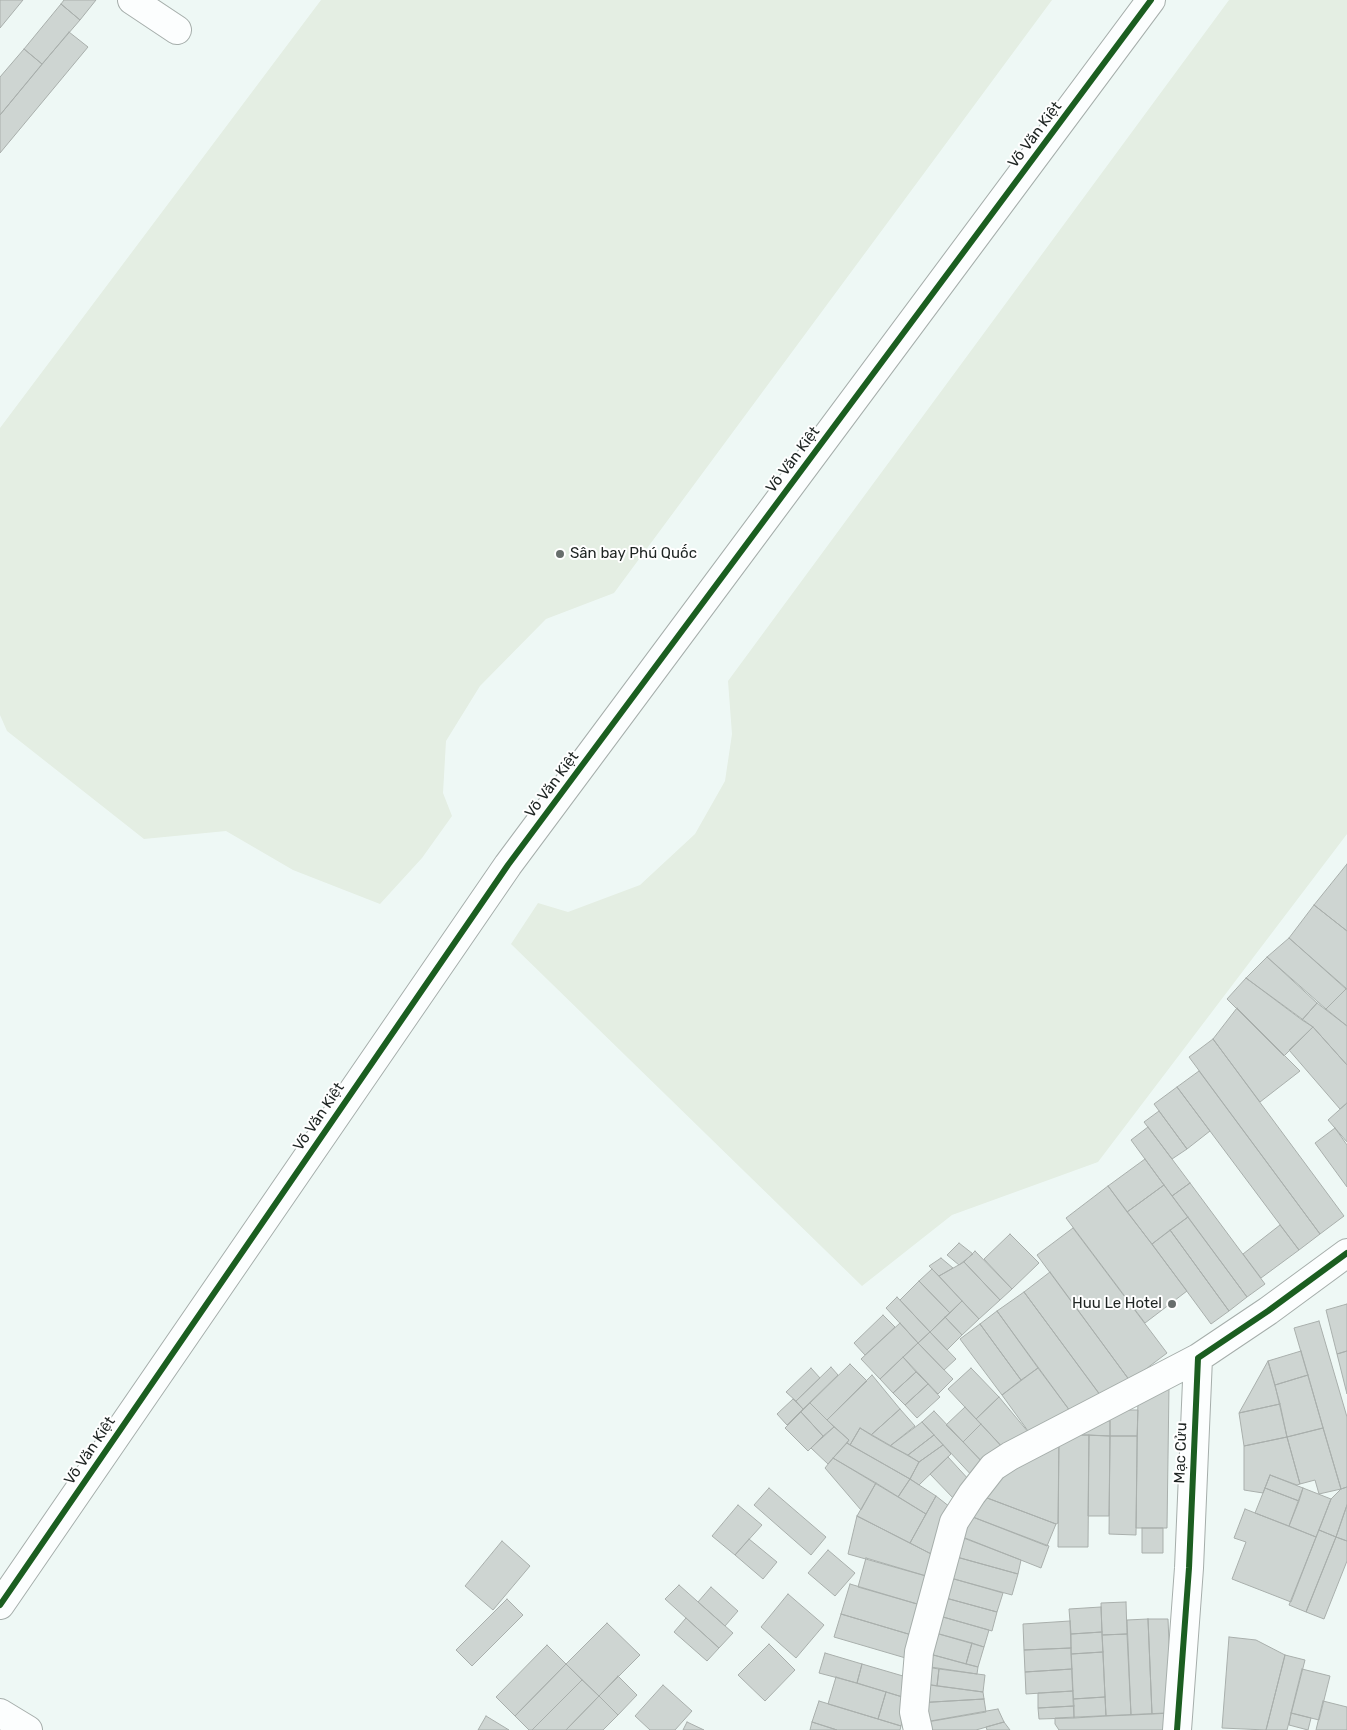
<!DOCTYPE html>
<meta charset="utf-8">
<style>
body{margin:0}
canvas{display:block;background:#eef8f5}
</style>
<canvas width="1347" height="1730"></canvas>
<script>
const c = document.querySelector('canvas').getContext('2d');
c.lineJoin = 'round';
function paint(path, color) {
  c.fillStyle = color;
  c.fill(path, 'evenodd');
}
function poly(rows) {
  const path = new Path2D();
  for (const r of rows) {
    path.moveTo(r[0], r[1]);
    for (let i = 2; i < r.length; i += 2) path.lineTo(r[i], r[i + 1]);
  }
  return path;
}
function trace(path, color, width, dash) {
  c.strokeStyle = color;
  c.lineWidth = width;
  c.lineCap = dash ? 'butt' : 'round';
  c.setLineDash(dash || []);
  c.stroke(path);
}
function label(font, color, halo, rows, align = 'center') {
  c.font = font + ' Rubik,sans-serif';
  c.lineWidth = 4;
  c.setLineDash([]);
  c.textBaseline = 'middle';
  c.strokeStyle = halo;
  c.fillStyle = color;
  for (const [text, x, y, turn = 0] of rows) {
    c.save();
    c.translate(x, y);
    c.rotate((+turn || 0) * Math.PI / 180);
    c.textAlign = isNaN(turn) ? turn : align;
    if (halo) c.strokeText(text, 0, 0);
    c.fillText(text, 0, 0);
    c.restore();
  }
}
const green = poly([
 [321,0,1052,0,614,593,546,619,480,686,446,741,443,793,452,816,422,858,380,904,293,870,226,831,144,839,7,731,0,715,0,428],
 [1229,0,1347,0,1347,834,1098,1162,952,1215,862,1286,511,944,538,903,568,912,640,885,695,834,725,781,732,734,728,681]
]);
const building = poly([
 [0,0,23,0,0,28,0,0],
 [64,0,96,0,80,20,61,4,64,0],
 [61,4,80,20,42,64,24,49,61,4],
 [69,32,88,47,0,153,0,115,69,32],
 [24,49,42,64,0,115,0,77,24,49],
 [1347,864,1347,931,1314,905,1347,864],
 [1314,905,1347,931,1347,989,1289,938,1314,905],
 [1289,938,1346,989,1326,1009,1267,957,1289,938],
 [1267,957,1317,1003,1302,1020,1246,978,1267,957],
 [1246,978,1313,1027,1284,1056,1227,999,1246,978],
 [1346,989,1347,989,1347,1026,1326,1009,1346,989],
 [1317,1003,1347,1026,1347,1065,1313,1027,1302,1020,1317,1003],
 [1237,1008,1300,1071,1260,1102,1213,1039,1237,1008],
 [1313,1027,1347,1065,1347,1103,1340,1109,1289,1050,1313,1027],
 [1213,1039,1344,1216,1320,1234,1189,1057,1213,1039],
 [1199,1071,1320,1234,1299,1250,1177,1087,1199,1071],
 [1177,1087,1210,1131,1187,1149,1154,1104,1177,1087],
 [1347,1103,1347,1142,1328,1120,1347,1103],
 [1159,1111,1187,1149,1172,1159,1144,1122,1159,1111],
 [1148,1127,1190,1183,1172,1196,1131,1140,1148,1127],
 [1335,1128,1347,1145,1347,1187,1315,1143,1335,1128],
 [1145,1159,1164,1185,1127,1212,1108,1186,1145,1159],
 [1190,1183,1265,1284,1247,1297,1172,1196,1190,1183],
 [1164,1185,1188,1217,1152,1244,1127,1212,1164,1185],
 [1108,1186,1187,1291,1145,1323,1066,1218,1108,1186],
 [1188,1217,1247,1297,1229,1311,1170,1230,1188,1217],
 [1280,1225,1299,1250,1261,1278,1243,1254,1280,1225],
 [1073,1228,1167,1353,1130,1381,1037,1255,1073,1228],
 [1170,1230,1229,1311,1211,1324,1152,1244,1170,1230],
 [1010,1234,1039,1263,1012,1289,984,1259,1010,1234],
 [959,1243,973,1254,959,1265,947,1255,959,1243],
 [975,1251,1012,1289,1000,1300,964,1262,975,1251],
 [941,1258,953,1268,939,1276,929,1266,941,1258],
 [964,1262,1000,1300,979,1319,939,1276,964,1262],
 [932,1269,962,1301,950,1313,919,1281,932,1269],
 [1050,1272,1130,1381,1104,1400,1024,1292,1050,1272],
 [919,1281,950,1313,930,1332,900,1300,919,1281],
 [1024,1292,1100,1395,1073,1415,997,1311,1024,1292],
 [897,1297,930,1332,918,1343,886,1308,897,1297],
 [962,1301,979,1319,962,1335,945,1317,962,1301],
 [1347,1304,1347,1351,1337,1354,1326,1310,1347,1304],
 [997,1311,1038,1368,1021,1380,980,1324,997,1311],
 [883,1315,895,1327,865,1355,854,1343,883,1315],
 [945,1317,962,1335,947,1350,930,1332,945,1317],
 [1319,1321,1347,1417,1347,1487,1341,1489,1294,1328,1319,1321],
 [900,1323,918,1343,880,1379,861,1359,900,1323],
 [980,1324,1021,1380,1002,1395,960,1339,980,1324],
 [930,1332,956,1359,944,1370,918,1343,930,1332],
 [918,1343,953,1379,938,1394,903,1357,918,1343],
 [1301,1351,1308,1375,1275,1385,1268,1361,1301,1351],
 [1347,1351,1347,1394,1337,1354,1347,1351],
 [903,1357,916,1372,893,1393,880,1379,903,1357],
 [1268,1361,1280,1404,1239,1413,1268,1361],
 [850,1364,867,1381,827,1420,810,1403,850,1364],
 [831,1367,838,1375,803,1409,796,1401,831,1367],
 [811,1368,820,1378,796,1401,786,1392,811,1368],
 [971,1368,999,1397,976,1419,948,1389,971,1368],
 [1038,1368,1073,1415,1036,1442,1002,1395,1038,1368],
 [916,1372,928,1384,905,1405,893,1393,916,1372],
 [872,1375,900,1409,871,1435,860,1428,850,1445,847,1443,849,1440,827,1420,872,1375],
 [1308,1375,1323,1428,1287,1437,1275,1385,1308,1375],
 [928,1384,940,1397,917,1418,905,1405,928,1384],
 [1169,1387,1167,1528,1136,1528,1138,1395,1169,1387],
 [999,1397,1034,1439,1005,1450,976,1419,999,1397],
 [793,1399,803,1409,787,1425,777,1414,793,1399],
 [810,1403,834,1427,823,1436,801,1412,810,1403],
 [1280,1404,1287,1437,1244,1446,1239,1413,1280,1404],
 [965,1407,981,1424,963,1442,946,1425,965,1407],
 [900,1409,915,1426,890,1446,871,1435,900,1409],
 [1110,1410,1138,1410,1137,1436,1110,1436,1110,1410],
 [934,1411,987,1467,975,1479,922,1422,934,1411],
 [801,1412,823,1436,808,1451,785,1428,801,1412],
 [1083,1420,1110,1421,1110,1436,1082,1435,1083,1420],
 [922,1422,934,1435,908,1455,890,1446,922,1422],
 [981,1424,1005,1450,987,1467,963,1442,981,1424],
 [834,1427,849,1440,828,1464,811,1448,834,1427],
 [860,1428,919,1462,910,1479,850,1445,860,1428],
 [1323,1428,1341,1489,1319,1494,1315,1480,1300,1484,1287,1437,1323,1428],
 [934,1435,943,1445,919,1462,908,1455,934,1435],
 [1059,1435,1089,1435,1088,1547,1058,1547,1059,1435],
 [1059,1435,1058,1523,1056,1524,974,1493,1059,1435],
 [1089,1435,1110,1436,1109,1516,1088,1516,1089,1435],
 [1110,1436,1137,1436,1136,1535,1109,1534,1110,1436],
 [1287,1437,1300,1484,1297,1485,1270,1475,1263,1493,1244,1490,1244,1446,1287,1437],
 [847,1443,910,1479,898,1497,833,1458,847,1443],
 [943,1445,951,1454,919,1485,910,1479,919,1462,943,1445],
 [948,1457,971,1482,954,1499,930,1474,948,1457],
 [833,1458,876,1483,861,1510,825,1468,833,1458],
 [1270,1475,1303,1488,1299,1501,1265,1488,1270,1475],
 [910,1479,936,1496,926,1514,898,1497,910,1479],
 [876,1483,926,1514,910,1543,857,1516,876,1483],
 [1347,1487,1347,1505,1336,1537,1319,1530,1331,1499,1341,1489,1347,1487],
 [769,1488,826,1537,811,1555,754,1505,769,1488],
 [1265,1488,1299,1501,1289,1526,1255,1513,1265,1488],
 [1303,1488,1331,1499,1316,1537,1289,1526,1303,1488],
 [974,1493,1056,1524,1047,1546,965,1514,974,1493],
 [936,1496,950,1507,939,1558,910,1543,936,1496],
 [738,1505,762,1525,735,1555,712,1536,738,1505],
 [1347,1505,1347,1541,1336,1537,1347,1505],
 [1245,1509,1316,1537,1291,1602,1232,1579,1246,1542,1234,1538,1245,1509],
 [965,1514,1049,1546,1041,1568,955,1534,965,1514],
 [857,1516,939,1558,933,1578,848,1554,857,1516],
 [1142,1528,1163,1528,1163,1553,1142,1553,1142,1528],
 [1319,1530,1336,1537,1306,1612,1289,1605,1319,1530],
 [961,1537,1021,1560,1018,1574,953,1556,961,1537],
 [1336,1537,1347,1541,1347,1561,1324,1619,1306,1612,1336,1537],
 [749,1539,777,1562,763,1579,735,1555,749,1539],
 [502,1541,530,1566,493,1610,465,1586,502,1541],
 [828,1550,855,1573,835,1596,808,1573,828,1550],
 [953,1556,1018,1574,1012,1595,947,1577,953,1556],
 [866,1558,933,1578,924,1606,858,1587,866,1558],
 [947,1577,1003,1593,997,1612,942,1597,947,1577],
 [850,1584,924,1606,915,1636,841,1614,850,1584],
 [679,1585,733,1633,719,1648,665,1599,679,1585],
 [711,1587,738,1611,725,1626,698,1602,711,1587],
 [788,1594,824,1625,796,1658,761,1627,788,1594],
 [942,1597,997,1612,992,1631,936,1615,942,1597],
 [507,1599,523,1615,472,1666,456,1650,507,1599],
 [1126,1602,1127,1634,1102,1635,1101,1603,1126,1602],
 [1101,1607,1102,1632,1071,1634,1069,1609,1101,1607],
 [841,1614,915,1636,909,1659,834,1637,841,1614],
 [936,1615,989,1630,984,1647,932,1632,936,1615],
 [686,1618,719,1648,707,1661,674,1632,686,1618],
 [1148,1619,1152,1714,1131,1715,1127,1620,1148,1619],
 [1148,1619,1168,1619,1172,1713,1152,1714,1148,1619],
 [1070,1621,1071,1648,1024,1650,1023,1624,1070,1621],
 [607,1623,640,1655,599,1696,566,1664,607,1623],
 [932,1632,972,1643,966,1664,926,1653,932,1632],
 [1102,1632,1103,1652,1071,1654,1071,1634,1102,1632],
 [1127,1634,1131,1715,1106,1716,1102,1635,1127,1634],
 [1229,1637,1256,1640,1285,1655,1266,1730,1222,1728,1229,1637],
 [972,1643,984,1647,978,1667,966,1664,972,1643],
 [769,1644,795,1670,765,1701,738,1675,769,1644],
 [547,1645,566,1664,515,1716,496,1697,547,1645],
 [1071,1648,1072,1669,1025,1672,1024,1650,1071,1648],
 [1103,1652,1105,1697,1073,1699,1071,1654,1103,1652],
 [825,1653,862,1664,857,1683,819,1673,825,1653],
 [926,1653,978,1667,977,1674,924,1666,926,1653],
 [1285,1655,1305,1660,1287,1730,1266,1730,1285,1655],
 [566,1664,582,1680,532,1730,529,1730,515,1716,566,1664],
 [862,1664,903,1676,909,1699,857,1683,862,1664],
 [919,1666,939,1669,937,1686,917,1683,919,1666],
 [939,1669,985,1675,983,1692,937,1686,939,1669],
 [1072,1669,1073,1691,1026,1694,1025,1672,1072,1669],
 [1302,1669,1330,1676,1319,1720,1291,1713,1302,1669],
 [618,1676,637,1695,618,1715,599,1696,618,1676],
 [836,1677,886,1692,878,1719,828,1704,836,1677],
 [582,1680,599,1696,566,1730,532,1730,582,1680],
 [917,1683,983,1692,984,1699,916,1703,917,1683],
 [663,1685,692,1711,675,1730,650,1730,635,1716,663,1685],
 [1073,1691,1074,1706,1038,1708,1038,1693,1073,1691],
 [886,1692,909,1699,901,1726,878,1719,886,1692],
 [599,1696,618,1715,603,1730,566,1730,599,1696],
 [1105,1697,1106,1716,1074,1718,1073,1699,1105,1697],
 [984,1699,986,1712,921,1723,916,1703,984,1699],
 [819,1701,901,1726,900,1730,837,1730,812,1722,819,1701],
 [1323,1701,1347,1707,1347,1730,1316,1730,1323,1701],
 [1074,1706,1074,1718,1039,1719,1038,1708,1074,1706],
 [998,1709,1004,1722,976,1730,927,1730,925,1722,998,1709],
 [1166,1713,1167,1730,1059,1730,1055,1724,1055,1718,1166,1713],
 [1291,1713,1311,1718,1308,1730,1289,1725,1291,1713],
 [486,1716,509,1730,478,1730,486,1716],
 [687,1722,704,1730,683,1730,687,1722],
 [812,1722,837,1730,810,1730,812,1722],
 [1004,1722,1010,1730,987,1730,986,1727,1004,1722]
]);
const minor = poly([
 [132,0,177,30],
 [918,1730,914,1712,919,1652,954,1522,972,1494,993,1467,1010,1456,1198,1358],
 [1177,1730,1189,1568,1198,1358,1268,1311,1347,1253]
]);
const tertiary = poly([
 [0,1605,508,865,1151,0],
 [0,1713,28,1730]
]);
const cycleway = poly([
 [0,1605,508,865,1151,0],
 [1177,1730,1189,1568,1198,1358,1268,1311,1347,1253]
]);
const markers = [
 [560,554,5,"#676e6c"],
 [1172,1304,5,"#676e6c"]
];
const streetNames = [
 ["Võ Văn Kiệt",1035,135,-53],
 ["Võ Văn Kiệt",793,460,-53],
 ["Võ Văn Kiệt",552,785,-53],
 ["Võ Văn Kiệt",319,1117,-56],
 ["Võ Văn Kiệt",90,1451,-56],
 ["Mạc Cửu",1181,1453,-88]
];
const poiNames = [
 ["Sân bay Phú Quốc",570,554],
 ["Huu Le Hotel",1162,1304,"right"]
];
paint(green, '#e4eee3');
paint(building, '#ced5d2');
trace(building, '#a9afac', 1);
trace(minor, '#a6aeab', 30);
trace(tertiary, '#a6aeab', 30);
trace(minor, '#fcfefe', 28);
trace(tertiary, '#fcfefe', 28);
trace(cycleway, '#1b5e20', 6);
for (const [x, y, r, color] of markers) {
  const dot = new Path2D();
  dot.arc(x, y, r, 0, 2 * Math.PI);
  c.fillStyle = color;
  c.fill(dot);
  trace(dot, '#fff', 2);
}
label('15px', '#1e2422', '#fff', streetNames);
label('15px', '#1e2422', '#fff', poiNames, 'left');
</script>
